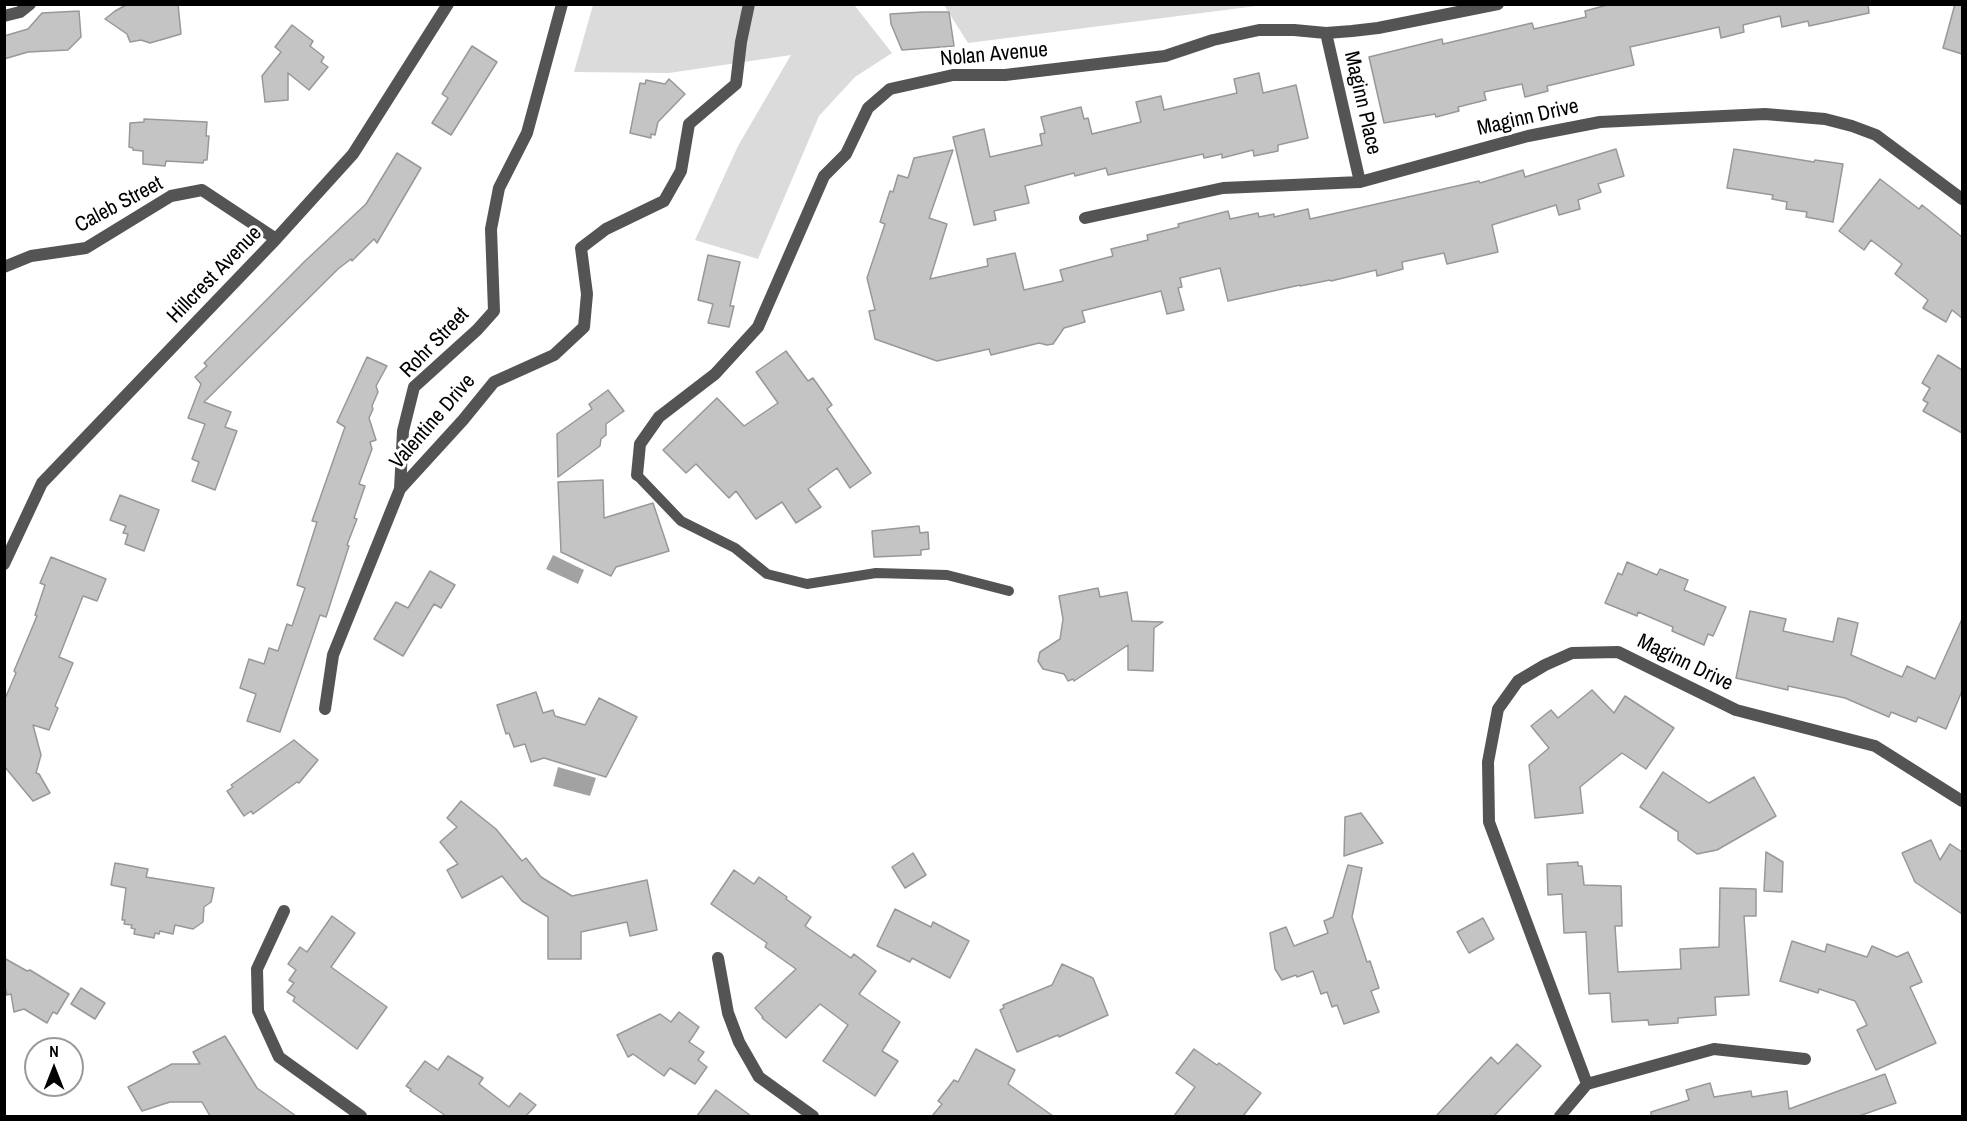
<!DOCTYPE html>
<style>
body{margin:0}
#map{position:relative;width:1967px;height:1121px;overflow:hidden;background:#fff;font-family:"Archivo Narrow",sans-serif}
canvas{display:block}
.frame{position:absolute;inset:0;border:6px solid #000;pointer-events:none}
.north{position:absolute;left:24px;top:1037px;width:60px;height:60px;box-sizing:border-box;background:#fff;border:2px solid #999;border-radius:50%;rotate:0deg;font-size:16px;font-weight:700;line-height:24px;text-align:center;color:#000}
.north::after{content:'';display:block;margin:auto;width:21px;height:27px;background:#000;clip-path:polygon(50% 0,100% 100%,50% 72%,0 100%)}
</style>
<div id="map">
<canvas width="1967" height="1121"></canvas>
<div class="frame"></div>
<div class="north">N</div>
</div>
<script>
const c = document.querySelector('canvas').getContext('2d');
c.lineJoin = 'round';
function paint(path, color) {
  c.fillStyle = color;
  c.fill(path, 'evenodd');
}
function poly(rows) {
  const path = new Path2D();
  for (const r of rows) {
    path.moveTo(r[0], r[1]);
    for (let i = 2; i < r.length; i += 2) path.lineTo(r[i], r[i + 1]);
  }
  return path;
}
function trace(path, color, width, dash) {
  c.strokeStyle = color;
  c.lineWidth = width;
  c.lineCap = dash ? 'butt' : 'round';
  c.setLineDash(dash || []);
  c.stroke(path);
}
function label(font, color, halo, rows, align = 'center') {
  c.font = font + ' "Archivo Narrow",sans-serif';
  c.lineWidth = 6;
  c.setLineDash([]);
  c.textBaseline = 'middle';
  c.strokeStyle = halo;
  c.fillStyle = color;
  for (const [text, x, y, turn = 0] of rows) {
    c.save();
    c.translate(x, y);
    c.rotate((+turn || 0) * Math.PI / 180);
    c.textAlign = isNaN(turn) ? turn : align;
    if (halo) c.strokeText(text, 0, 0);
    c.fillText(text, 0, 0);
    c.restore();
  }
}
const green = poly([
 [593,5,862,5,855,6,892,53,855,77,819,116,758,259,695,240,738,146,791,55,669,73,574,72],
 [944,5,1264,5,968,43]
]);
const water = poly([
 [553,555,584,570,578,584,546,569],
 [558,767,596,778,590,796,553,786]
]);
const building = poly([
 [128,4,178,4,181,34,150,43,141,40,130,42,127,34,105,19,115,11,128,4],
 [1611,4,1868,4,1869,13,1809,26,1808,21,1782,27,1780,16,1743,25,1744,32,1721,38,1719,27,1630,47,1634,65,1547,86,1548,91,1525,97,1522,84,1484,92,1486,100,1458,107,1459,111,1436,117,1435,114,1384,123,1369,57,1442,39,1443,44,1532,23,1534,29,1586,17,1585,11,1611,4],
 [1955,4,1962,4,1962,54,1943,48,1955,4],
 [79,11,81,37,68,50,28,52,4,59,4,36,28,29,42,13,79,11],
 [923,12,949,12,954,46,902,50,891,24,890,14,923,12],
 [292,25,313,41,310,46,324,57,321,62,328,67,309,90,288,73,288,100,265,102,262,76,281,52,275,47,292,25],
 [472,46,497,62,451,135,432,123,448,98,442,94,472,46],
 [1259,73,1263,93,1296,85,1308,138,1278,145,1278,151,1254,156,1253,150,1222,158,1222,154,1204,158,1203,154,1108,175,1106,168,1075,176,1074,173,1025,186,1029,203,994,211,996,220,974,225,953,137,984,129,990,157,1042,145,1040,134,1045,133,1041,117,1081,107,1084,119,1088,118,1092,134,1141,122,1136,102,1161,96,1164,110,1237,93,1234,79,1259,73],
 [669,79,685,94,658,122,655,135,651,134,651,138,630,133,640,83,645,84,646,80,665,84,669,79],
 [144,119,207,122,206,136,209,136,207,160,204,160,203,163,166,161,165,166,143,164,143,151,133,150,133,148,129,147,130,123,144,122,144,119],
 [1616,149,1624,176,1598,184,1601,192,1578,200,1580,209,1559,215,1556,205,1492,225,1498,252,1447,264,1444,253,1402,262,1403,269,1377,276,1376,270,1331,281,1330,280,1300,286,1300,285,1228,301,1220,268,1180,278,1182,287,1178,288,1184,310,1167,314,1161,291,1082,311,1085,322,1064,328,1053,344,1047,345,1039,343,991,355,989,349,937,361,875,339,869,311,875,310,867,278,885,224,880,222,890,191,893,192,898,175,908,178,914,158,953,150,929,218,947,224,930,279,988,266,987,259,1015,253,1024,290,1063,281,1060,270,1113,256,1111,249,1148,240,1147,235,1179,227,1178,224,1228,211,1230,219,1258,213,1259,217,1274,214,1274,217,1308,209,1310,219,1479,181,1480,183,1523,170,1525,177,1616,149],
 [1734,149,1814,162,1815,160,1843,164,1833,222,1806,217,1807,212,1786,209,1787,202,1772,199,1773,195,1727,188,1734,149],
 [397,153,421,168,377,243,374,239,352,261,351,259,338,269,204,402,231,412,225,427,237,431,215,490,192,481,199,462,192,459,205,424,188,418,201,384,195,377,207,366,204,363,305,261,366,204,397,153],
 [1880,179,1919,209,1922,205,1962,237,1962,318,1952,310,1946,322,1923,308,1928,300,1895,274,1902,264,1871,240,1864,250,1839,231,1880,179],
 [708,255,740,262,730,306,734,306,729,327,708,323,713,304,698,300,708,255],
 [786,351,808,381,813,378,832,405,827,409,871,473,850,488,837,468,808,489,821,507,796,523,782,502,756,519,736,491,729,498,696,464,686,473,663,450,717,398,744,426,778,403,756,372,786,351],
 [1938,355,1962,370,1962,433,1923,411,1928,403,1923,400,1930,388,1922,383,1938,355],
 [367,357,387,366,376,386,378,392,372,406,373,409,369,418,376,440,370,442,372,449,359,484,365,486,354,518,357,519,347,545,349,546,326,617,320,615,280,732,247,721,256,694,240,688,249,659,264,664,269,648,278,651,287,624,292,626,305,588,297,585,317,522,312,521,345,427,337,422,367,357],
 [608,390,624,411,606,424,606,435,601,439,600,446,558,477,557,434,592,409,589,404,608,390],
 [603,480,604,518,653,503,669,551,616,567,611,576,561,552,558,482,603,480],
 [120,495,159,510,144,551,125,544,128,534,123,533,126,526,110,520,120,495],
 [919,526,920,533,928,532,929,549,921,550,921,555,874,557,872,531,919,526],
 [51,557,106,579,97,601,83,596,59,657,73,663,55,706,58,708,49,730,33,725,41,755,36,773,39,774,50,793,33,801,4,766,4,701,16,673,14,671,37,616,35,615,45,585,40,583,51,557],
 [1627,562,1657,575,1660,569,1688,580,1684,590,1726,607,1713,636,1708,634,1704,645,1672,631,1673,627,1638,612,1637,616,1605,603,1618,573,1622,575,1627,562],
 [430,571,455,585,441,608,434,604,403,656,374,639,396,602,408,608,430,571],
 [1098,588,1100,597,1127,592,1132,621,1163,622,1154,628,1153,671,1128,670,1128,645,1074,681,1073,679,1068,681,1064,674,1043,669,1038,661,1040,652,1060,639,1063,619,1059,596,1098,588],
 [1750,611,1786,619,1783,631,1833,642,1838,618,1858,623,1851,655,1902,677,1907,666,1935,679,1962,619,1962,691,1946,729,1918,717,1916,722,1891,712,1889,717,1845,698,1788,686,1788,690,1736,678,1750,611],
 [1592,690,1614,713,1625,696,1674,728,1646,769,1622,753,1580,787,1583,813,1535,818,1529,765,1549,748,1531,726,1551,710,1558,718,1592,690],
 [536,692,543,713,553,710,555,716,585,725,599,698,637,717,606,777,544,758,531,762,525,744,514,747,509,733,506,734,497,705,536,692],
 [294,740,318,760,299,783,297,782,253,814,251,811,244,816,227,791,233,787,231,785,294,740],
 [1663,772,1709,803,1754,777,1776,816,1717,850,1697,854,1678,840,1678,832,1640,807,1663,772],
 [461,801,496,829,522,861,526,858,541,877,572,896,647,880,657,930,630,936,627,922,581,932,581,959,548,959,548,917,522,901,502,876,462,898,447,870,458,864,440,842,457,827,447,818,461,801],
 [1361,813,1383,843,1344,856,1345,817,1361,813],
 [1931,840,1940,860,1950,844,1962,852,1962,914,1915,882,1902,853,1931,840],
 [1766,852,1783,862,1782,892,1764,891,1766,852],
 [913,853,926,875,905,888,892,867,913,853],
 [1578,862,1578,866,1582,866,1584,885,1621,886,1622,926,1615,926,1618,972,1681,969,1680,949,1719,947,1720,888,1756,889,1756,916,1744,916,1749,995,1715,997,1716,1015,1678,1018,1678,1023,1649,1025,1648,1020,1612,1022,1610,993,1589,994,1586,932,1564,933,1562,894,1548,895,1547,864,1578,862],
 [115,863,148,869,146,877,214,888,211,902,204,907,203,922,193,929,175,925,173,934,160,931,159,934,155,933,154,938,134,934,135,929,131,928,132,925,124,924,125,920,122,920,126,888,111,885,115,863],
 [1348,865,1362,868,1352,917,1367,962,1370,961,1379,988,1371,991,1379,1012,1344,1024,1337,1005,1332,1007,1327,992,1321,994,1313,971,1297,977,1296,975,1282,980,1275,969,1270,933,1286,927,1294,946,1328,933,1324,921,1333,917,1348,865],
 [734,870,754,884,759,877,787,897,786,899,811,917,805,926,851,958,854,954,876,971,859,994,900,1022,882,1051,898,1061,875,1096,823,1061,848,1025,820,1004,786,1038,762,1018,763,1017,755,1008,796,969,765,947,767,943,711,904,734,870],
 [895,909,931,927,933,922,969,941,950,978,912,958,910,962,877,946,895,909],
 [332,916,355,933,331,967,387,1007,357,1049,293,1001,295,997,287,992,294,983,289,980,296,970,288,964,300,947,307,952,332,916],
 [1483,918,1494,939,1469,953,1457,932,1483,918],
 [1792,941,1825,952,1827,944,1867,957,1872,946,1897,957,1908,952,1922,982,1910,987,1936,1043,1876,1070,1857,1030,1867,1025,1855,1001,1819,989,1818,993,1780,981,1792,941],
 [4,958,27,971,30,970,69,994,57,1014,53,1012,47,1023,24,1009,14,1012,11,994,7,995,4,983,4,958],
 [1062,964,1093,978,1108,1015,1059,1037,1058,1035,1017,1052,1000,1010,1004,1008,1003,1005,1052,985,1062,964],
 [81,988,105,1003,95,1019,71,1004,81,988],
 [679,1012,699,1027,689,1042,704,1052,698,1060,707,1067,695,1084,670,1068,664,1076,633,1054,628,1057,617,1035,660,1014,671,1022,679,1012],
 [225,1036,257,1088,296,1116,210,1116,202,1102,170,1102,142,1111,128,1087,172,1064,200,1064,193,1052,225,1036],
 [1517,1044,1541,1066,1494,1116,1436,1116,1491,1057,1498,1064,1517,1044],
 [976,1049,1015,1070,1008,1084,1053,1116,932,1116,942,1104,938,1101,954,1080,958,1082,976,1049],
 [1194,1049,1217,1065,1219,1063,1261,1093,1243,1116,1174,1116,1195,1087,1176,1073,1194,1049],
 [448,1056,483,1078,479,1084,509,1107,520,1093,536,1105,526,1116,446,1116,410,1091,411,1089,406,1086,425,1061,438,1070,448,1056],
 [1885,1074,1896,1103,1859,1116,1651,1116,1651,1112,1689,1100,1686,1090,1710,1083,1714,1097,1751,1091,1752,1097,1787,1091,1789,1109,1885,1074],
 [716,1090,751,1116,697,1116,716,1090]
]);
const lane = poly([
 [637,475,681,521,735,548,767,574,807,584,876,573,947,575,1009,591]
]);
const street = poly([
 [4,16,20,12,30,4],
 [1326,33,1360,182],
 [1085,218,1223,188,1360,182,1528,136,1600,122,1765,114,1825,119,1852,126,1876,135,1962,199],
 [4,267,31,256,86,248,171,196,202,190,276,239],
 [637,475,640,444,659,417,715,374,758,327,824,176,846,154,868,108,890,89,953,75,1005,75,1165,56,1213,40,1259,30,1294,30,1326,33,1352,31,1378,28,1498,4],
 [400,489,463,420,494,382,554,355,584,327,587,294,581,248,606,229,664,201,681,171,689,124,736,84,741,42,749,4],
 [4,564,42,483,276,239,353,154,448,4],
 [325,709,333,655,400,489,403,431,414,387,477,330,494,311,491,229,499,188,527,133,562,4],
 [284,911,257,969,258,1011,279,1057,361,1116],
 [718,958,728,1013,739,1042,759,1077,813,1116],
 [1587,1084,1489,822,1488,762,1498,709,1518,681,1545,665,1572,653,1618,652,1736,710,1875,746,1962,801],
 [1560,1116,1587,1084,1714,1049,1805,1059]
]);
const streetNames = [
 ["Nolan Avenue",994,55,-5],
 ["Maginn Place",1362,103,77],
 ["Maginn Drive",1528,118,-13],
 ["Caleb Street",119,205,-28],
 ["Hillcrest Avenue",215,275,-46],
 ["Rohr Street",435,343,-46],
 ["Valentine Drive",433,422,-49],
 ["Maginn Drive",1685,663,26]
];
paint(green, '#dbdbdb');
paint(water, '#a2a2a2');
paint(building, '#c4c4c4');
trace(building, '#989898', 1.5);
trace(lane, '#545454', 10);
trace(street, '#545454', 12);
label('21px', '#000', '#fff', streetNames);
</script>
